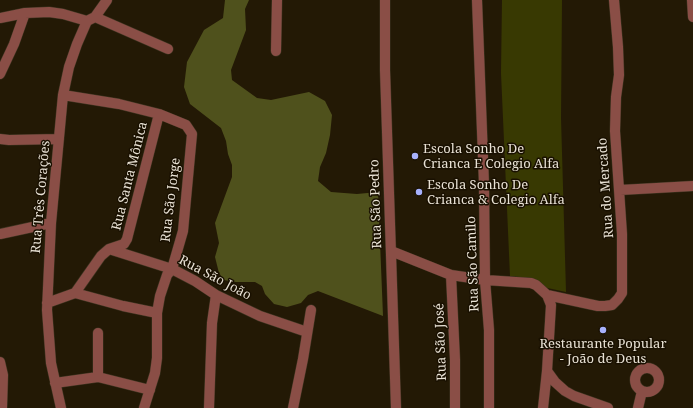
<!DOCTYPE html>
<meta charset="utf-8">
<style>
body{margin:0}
canvas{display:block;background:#231905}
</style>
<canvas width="693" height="408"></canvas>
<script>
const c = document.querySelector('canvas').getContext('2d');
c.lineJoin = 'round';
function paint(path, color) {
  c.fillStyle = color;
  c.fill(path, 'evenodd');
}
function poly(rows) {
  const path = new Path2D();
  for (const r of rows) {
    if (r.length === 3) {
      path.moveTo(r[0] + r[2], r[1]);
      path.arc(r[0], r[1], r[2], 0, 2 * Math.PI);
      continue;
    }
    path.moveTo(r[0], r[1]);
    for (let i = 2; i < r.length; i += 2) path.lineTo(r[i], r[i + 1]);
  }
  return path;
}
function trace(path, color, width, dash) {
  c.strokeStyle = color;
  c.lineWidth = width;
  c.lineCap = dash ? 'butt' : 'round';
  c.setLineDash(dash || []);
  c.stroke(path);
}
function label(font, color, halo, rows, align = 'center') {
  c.font = font + ' "Noto Serif",serif';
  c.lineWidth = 3;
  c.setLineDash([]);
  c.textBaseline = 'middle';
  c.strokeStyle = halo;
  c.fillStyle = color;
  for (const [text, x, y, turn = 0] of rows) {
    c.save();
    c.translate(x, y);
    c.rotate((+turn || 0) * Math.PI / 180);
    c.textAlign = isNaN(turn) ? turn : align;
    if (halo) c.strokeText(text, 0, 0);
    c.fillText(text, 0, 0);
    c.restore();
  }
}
const green = poly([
 [502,0,562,0,561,118,566,292,543,287,529,278,510,276,501,73]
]);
const forest = poly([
 [225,0,252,0,249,0,245,9,246,30,231,70,232,80,257,98,271,100,309,92,325,101,332,115,330,135,326,153,320,167,318,181,331,192,357,194,378,192,383,316,318,291,308,295,301,303,287,307,274,304,265,294,262,286,255,282,236,282,224,280,219,273,215,257,219,243,215,223,232,177,232,165,228,154,226,141,221,128,190,104,184,87,187,62,204,30,223,18]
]);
const minor = poly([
 [385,0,385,70,396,408],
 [477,0,484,184,485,280,489,330,489,408],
 [692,0,693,17],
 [95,17,168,49],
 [0,18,25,13,49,12,63,14,87,21],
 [276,51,277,0],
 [0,74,14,44,25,13],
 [63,95,119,104,159,114,186,125,192,134,183,231,172,269,167,275,160,296,157,313,157,358,155,373,144,408],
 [0,139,9,140,59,139],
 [620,190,693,186],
 [0,234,51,223],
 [109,249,172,269,195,281,216,295,260,316,307,332],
 [391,251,451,275,485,280,531,283,536,285,547,295,551,305,547,371,543,408],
 [451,275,455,360,455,408],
 [75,293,101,256,109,249,124,244,127,239,159,114],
 [547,295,598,306,605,306,612,305,618,299,622,293,622,234,615,131,616,97,619,75,618,47,614,0],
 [47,303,75,293,123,306,157,313],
 [98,333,98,377],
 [0,362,3,375,2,408],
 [647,380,12],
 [547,371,555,382,565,391,574,396,608,408],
 [55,383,98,377,150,390],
 [61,408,51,363,47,310,51,223,63,95,69,67,77,44,87,21,95,17,107,0],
 [209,408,212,323,216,295],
 [293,408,303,359,311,310],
 [638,408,642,391]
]);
const markers = [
 [415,156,4,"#a7b1fc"],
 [419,192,4,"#a7b1fc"],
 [603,330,4,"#a7b1fc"]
];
const poiNames = [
 ["Escola Sonho De",423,149],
 ["Crianca E Colegio Alfa",423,164],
 ["Escola Sonho De",427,185],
 ["Crianca & Colegio Alfa",427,200],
 ["Restaurante Popular",603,344,"center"],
 ["- João de Deus",603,359,"center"]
];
const streetNames = [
 ["Rua Santa Mônica",130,176,-76],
 ["Rua do Mercado",606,188,-94],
 ["Rua Três Corações",41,197,-85],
 ["Rua São Jorge",171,200,-83],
 ["Rua São Pedro",376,204,-92],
 ["Rua São Camilo",473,264,-92],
 ["Rua São João",215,278,28],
 ["Rua São José",441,342,-92]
];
paint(green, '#383902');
paint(forest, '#4f511c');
trace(minor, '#3f3522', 11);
trace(minor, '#8a4e46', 10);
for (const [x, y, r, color] of markers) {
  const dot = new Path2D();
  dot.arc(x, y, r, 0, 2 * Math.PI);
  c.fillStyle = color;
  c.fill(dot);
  trace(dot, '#191000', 1.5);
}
label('13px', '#e9e2d5', '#191000', poiNames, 'left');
label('13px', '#e9e2d5', '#191000', streetNames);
</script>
